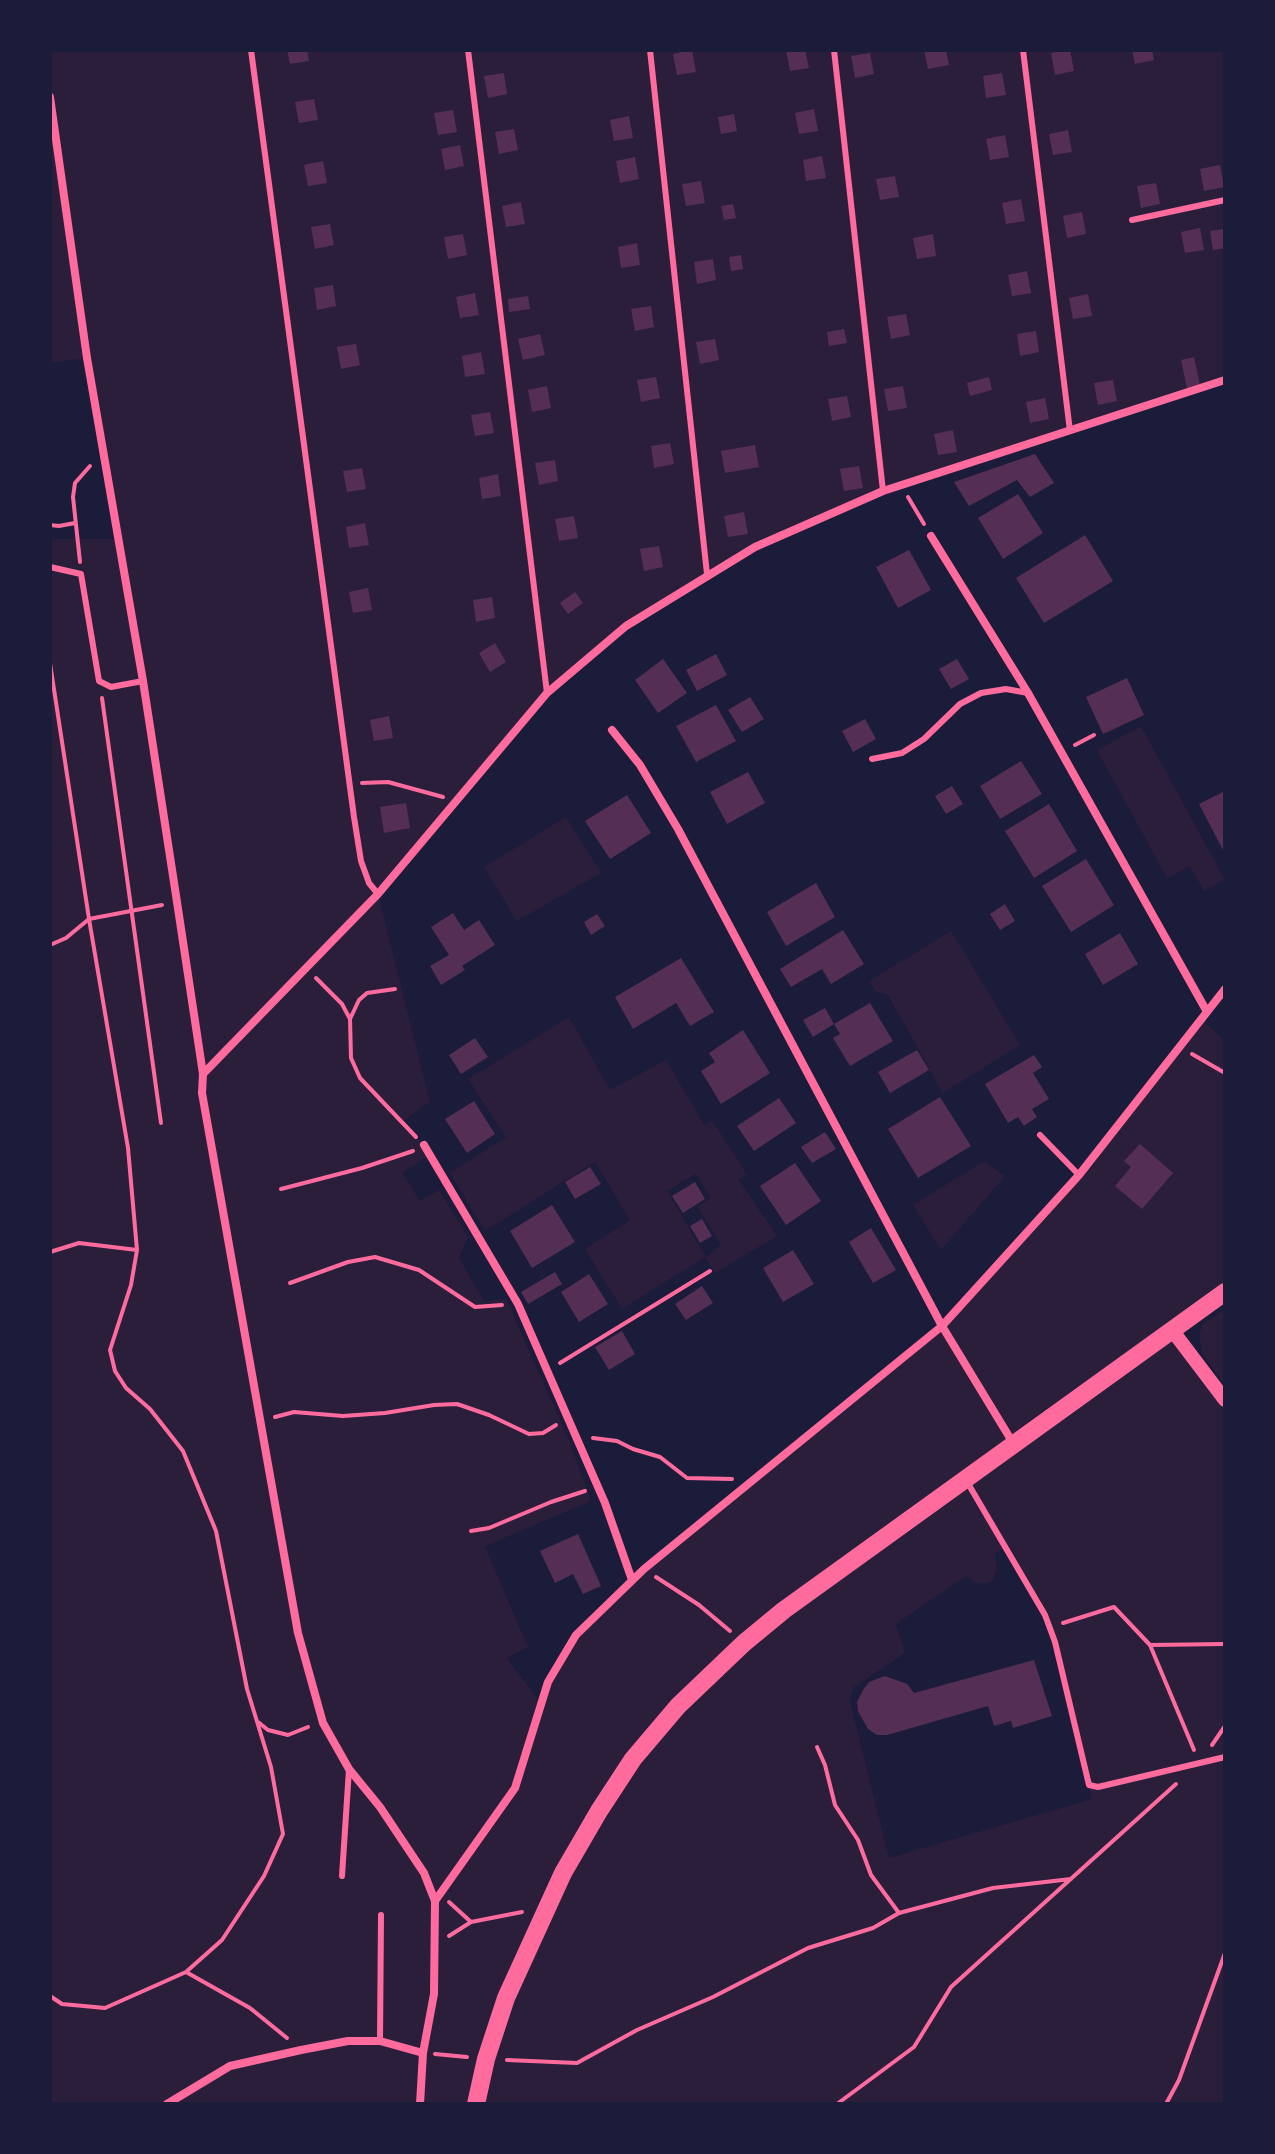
<!DOCTYPE html>
<style>
body{margin:0}
#map{position:relative;width:1275px;height:2154px;overflow:hidden;background:#1b1b3a;font-family:"Work Sans",sans-serif}
canvas{display:block}
.frame{position:absolute;inset:0;border:52px solid #1b1b3a;pointer-events:none}
</style>
<div id="map">
<canvas width="1275" height="2154"></canvas>
<div class="frame"></div>
</div>
<script>
const c = document.querySelector('canvas').getContext('2d');
c.lineJoin = 'round';
function paint(path, color) {
  c.fillStyle = color;
  c.fill(path, 'evenodd');
}
function poly(rows) {
  const path = new Path2D();
  for (const r of rows) {
    path.moveTo(r[0], r[1]);
    for (let i = 2; i < r.length; i += 2) path.lineTo(r[i], r[i + 1]);
  }
  return path;
}
function trace(path, color, width, dash) {
  c.strokeStyle = color;
  c.lineWidth = width;
  c.lineCap = dash ? 'butt' : 'round';
  c.setLineDash(dash || []);
  c.stroke(path);
}
const green = poly([
 [50,50,1225,50,1225,380,883,491,755,547,626,626,547,693,378,894,430,1102,401,1122,424,1145,430,1155,402,1173,420,1201,439,1190,468,1237,459,1258,484,1301,506,1299,570,1443,591,1501,485,1546,528,1647,507,1658,540,1702,561,1657,611,1601,942,1325,1079,1175,1201,1019,1225,1041,1225,1292,1172,1330,1225,1400,1225,2104,50,2104,50,539,117,539,87,358,50,363],
 [1005,1548,1049,1627,1092,1799,889,1858,850,1701,854,1687,905,1653,896,1624,966,1576,973,1582,982,1584,993,1581,997,1568,995,1553],
 [1141,726,1225,880,1204,891,1190,866,1167,878,1097,750],
 [566,817,601,873,517,921,484,867],
 [951,931,1020,1045,943,1093,888,995,877,992,869,981],
 [569,1017,610,1090,666,1060,704,1125,712,1120,747,1174,739,1180,777,1236,715,1273,705,1257,622,1309,585,1249,630,1220,595,1162,485,1231,450,1173,506,1137,468,1079],
 [696,1174,711,1198,697,1206,721,1245,706,1257,667,1191],
 [984,1161,1005,1176,941,1250,913,1205],
 [1225,1309,1225,1385,1202,1353,1199,1334,1203,1324]
]);
const building = poly([
 [287,50,307,50,309,61,290,64],
 [692,50,696,72,677,75,673,54],
 [786,50,805,50,809,68,790,71],
 [924,50,946,50,949,65,928,69],
 [1070,50,1074,71,1055,75,1051,53],
 [1132,50,1152,50,1154,60,1135,64],
 [870,53,874,74,855,78,851,56],
 [504,73,507,94,488,98,484,76],
 [1002,73,1006,95,986,98,983,76],
 [314,99,318,120,299,123,295,102],
 [814,109,818,131,799,134,795,113],
 [453,110,457,132,438,135,434,113],
 [734,114,737,131,721,134,718,117],
 [629,116,633,138,614,141,610,120],
 [514,129,518,150,499,154,495,132],
 [1068,130,1072,152,1053,155,1049,134],
 [1005,135,1009,157,990,160,986,139],
 [460,145,464,166,445,170,441,149],
 [822,156,826,178,806,181,803,160],
 [635,157,639,179,620,183,616,161],
 [323,161,327,183,308,186,304,165],
 [1220,165,1224,187,1204,191,1200,169],
 [895,176,899,197,880,200,876,179],
 [701,181,705,203,686,206,682,184],
 [1156,183,1160,204,1141,208,1137,186],
 [1021,199,1025,221,1006,224,1002,203],
 [521,202,525,224,506,227,502,206],
 [733,204,736,218,724,220,721,206],
 [1082,212,1086,234,1067,238,1063,216],
 [330,224,334,245,315,249,311,227],
 [1200,228,1204,250,1185,253,1181,232],
 [1225,229,1225,248,1213,250,1210,231],
 [463,234,467,255,448,259,444,237],
 [933,234,936,256,917,259,913,238],
 [637,243,640,265,621,268,618,247],
 [741,255,743,269,731,271,729,257],
 [713,259,716,280,697,284,694,262],
 [1027,271,1031,293,1012,296,1008,275],
 [333,285,336,306,317,310,314,288],
 [475,293,479,315,460,318,456,297],
 [1088,294,1092,316,1073,319,1069,298],
 [528,296,530,309,509,312,508,299],
 [651,306,654,327,635,331,631,309],
 [906,314,910,335,891,339,887,317],
 [844,329,847,343,829,346,827,332],
 [1036,331,1039,352,1020,356,1017,334],
 [540,334,545,355,523,360,518,339],
 [715,339,719,360,700,364,696,342],
 [356,344,360,365,341,369,337,347],
 [481,352,485,374,465,377,462,356],
 [1194,357,1200,385,1187,388,1181,360],
 [656,377,660,398,641,402,637,380],
 [989,377,992,390,970,396,967,383],
 [1113,380,1117,401,1098,405,1094,383],
 [547,386,551,408,532,412,528,390],
 [903,386,907,408,888,411,884,389],
 [847,396,851,417,832,421,828,399],
 [1045,398,1049,419,1030,423,1026,402],
 [490,412,494,433,475,436,471,415],
 [953,430,957,452,938,455,934,434],
 [670,443,674,464,654,468,651,446],
 [755,445,759,467,725,473,721,451],
 [1035,454,1054,483,1030,497,1017,480,969,506,954,482],
 [555,460,558,481,539,485,535,463],
 [859,466,863,488,844,491,840,469],
 [362,468,366,489,347,492,343,471],
 [498,474,501,496,482,499,479,478],
 [1018,494,1043,533,1003,559,978,518],
 [744,512,748,534,728,537,724,516],
 [574,516,578,538,559,541,555,519],
 [365,523,369,545,349,548,346,527],
 [1085,535,1113,581,1044,623,1016,578],
 [659,546,663,567,644,571,640,549],
 [909,550,931,590,898,608,876,567],
 [368,588,372,610,353,613,349,592],
 [575,592,583,603,568,614,560,603],
 [492,597,495,618,476,622,473,600],
 [495,643,506,662,490,672,479,653],
 [716,654,727,675,697,691,686,670],
 [663,659,687,693,658,713,635,680],
 [957,659,969,679,951,689,939,669],
 [1127,678,1144,715,1103,734,1086,697],
 [750,697,764,719,742,732,728,710],
 [716,705,736,741,696,762,676,726],
 [389,716,393,738,374,741,370,720],
 [865,719,876,739,853,752,842,731],
 [1021,761,1042,794,1000,819,980,786],
 [748,772,765,803,727,824,710,792],
 [952,786,963,804,946,814,935,796],
 [1225,791,1225,854,1199,804],
 [627,795,651,833,610,859,585,821],
 [406,803,410,828,384,833,380,807],
 [1049,804,1077,851,1034,878,1005,831],
 [1086,859,1114,905,1071,932,1042,886],
 [816,883,835,917,786,946,767,912],
 [1005,904,1015,921,1000,930,990,914],
 [453,913,464,930,479,920,495,945,462,966,465,970,441,985,430,966,449,955,431,927],
 [597,914,605,926,591,935,584,922],
 [843,930,864,964,831,984,822,969,791,987,780,969],
 [1120,933,1138,964,1103,985,1085,954],
 [681,958,714,1012,690,1026,676,1003,633,1029,615,997],
 [870,1003,893,1041,850,1066,833,1038,840,1034,834,1024],
 [825,1008,834,1024,813,1037,803,1020],
 [743,1030,770,1073,721,1104,701,1071,715,1062,709,1053],
 [475,1038,488,1057,461,1074,449,1055],
 [917,1050,929,1070,890,1093,878,1072],
 [1034,1055,1042,1067,1033,1073,1049,1099,1032,1109,1037,1117,1024,1126,1018,1117,1008,1123,985,1084],
 [940,1097,971,1146,918,1178,888,1129],
 [779,1098,796,1123,754,1151,737,1126],
 [474,1101,495,1134,467,1153,445,1119],
 [825,1132,836,1149,812,1163,801,1147],
 [1140,1144,1173,1173,1142,1209,1115,1186,1131,1167,1124,1161],
 [795,1163,821,1201,786,1225,760,1186],
 [590,1167,601,1184,575,1199,565,1182],
 [695,1182,705,1199,683,1213,672,1196],
 [552,1205,575,1242,532,1268,510,1231],
 [702,1219,712,1236,700,1243,690,1226],
 [871,1228,896,1270,873,1283,849,1242],
 [793,1250,814,1284,783,1302,763,1268],
 [555,1272,562,1284,528,1304,521,1292],
 [589,1274,608,1304,579,1322,561,1292],
 [702,1286,713,1303,686,1320,675,1304],
 [622,1331,635,1354,609,1370,595,1347],
 [578,1534,601,1586,583,1594,573,1574,555,1583,540,1551],
 [1034,1660,1052,1716,1013,1728,1011,1721,994,1726,988,1706,887,1735,877,1735,868,1729,858,1711,857,1702,863,1690,869,1682,885,1676,907,1684,914,1693]
]);
const path = poly([
 [908,497,924,524],
 [50,525,59,526,75,523],
 [80,562,73,497,75,483,90,466],
 [50,663,89,919,128,1148,137,1250,131,1285,110,1350,115,1371,126,1388,150,1409,183,1451,216,1531,247,1689,271,1767,283,1834,264,1876,222,1940,186,1972,105,2008,62,2004,50,1996],
 [102,698,161,1123],
 [1075,745,1094,735],
 [362,783,388,782,443,797],
 [50,945,66,938,89,919,162,905],
 [316,978,342,1004,350,1019],
 [395,989,367,993,359,1000,350,1019,351,1058,360,1078,416,1137],
 [1192,1054,1225,1073],
 [281,1189,362,1168,413,1151],
 [50,1252,79,1243,137,1250],
 [290,1283,348,1262,375,1257,419,1270,475,1307,502,1305],
 [560,1363,710,1271],
 [275,1417,294,1412,343,1416,385,1413,434,1405,457,1404,489,1415,529,1434,543,1433,556,1425],
 [593,1438,617,1441,633,1449,660,1457,687,1478,732,1479],
 [471,1531,489,1528,551,1502,585,1491],
 [656,1577,699,1605,730,1631],
 [1063,1623,1114,1607,1150,1645,1194,1750],
 [1150,1645,1225,1644],
 [258,1722,268,1730,288,1735,308,1727],
 [1212,1745,1225,1726],
 [817,1747,825,1765,835,1805,858,1840,871,1875,899,1913],
 [471,1922,522,1912],
 [449,1936,471,1922,449,1902],
 [186,1972,250,2008,287,2038],
 [435,2054,467,2057],
 [507,2060,577,2063,637,2030,713,1997,808,1948,873,1928,899,1913,993,1888,1071,1879],
 [837,2104,914,2047,951,1987,1176,1784],
 [1166,2104,1179,2080,1225,1953]
]);
const service = poly([
 [251,50,354,817,361,861,369,883,378,894],
 [468,50,547,693],
 [650,50,707,574],
 [834,50,883,491],
 [1023,50,1070,431],
 [1132,220,1225,200],
 [50,567,81,574,99,681,111,687,143,681],
 [872,759,902,753,924,739,960,704,981,693,1006,689,1028,693],
 [1040,1135,1079,1175],
 [966,1480,1045,1615,1055,1642,1089,1785,1098,1787,1225,1757],
 [342,1876,349,1769],
 [380,2041,381,1915]
]);
const minor = poly([
 [50,97,87,358,143,681,177,902,203,1074,202,1093,298,1633,323,1723,349,1769,380,1807,424,1873,435,1901,434,1994,423,2053,420,2104],
 [931,536,1028,693,1206,1010],
 [612,730,640,765,678,829,942,1326,1013,1443],
 [203,1074,378,894,547,693,626,626,755,547,883,491,1225,380],
 [424,1145,518,1304,605,1503,632,1580],
 [435,1901,515,1788,548,1682,576,1635,644,1569,942,1326,1079,1175,1225,989],
 [167,2104,230,2066,301,2050,348,2041,380,2041,423,2053]
]);
const tertiary = poly([
 [1172,1330,1225,1400]
]);
const primary = poly([
 [476,2104,486,2059,506,1998,563,1873,599,1811,633,1759,678,1706,744,1643,784,1610,1225,1292]
]);
paint(green, '#2a1e3b');
paint(building, '#542f53');
trace(path, '#ff6b9d', 4);
trace(service, '#ff6b9d', 6);
trace(minor, '#ff6b9d', 8);
trace(tertiary, '#ff6b9d', 14);
trace(primary, '#ff6b9d', 18);
</script>
